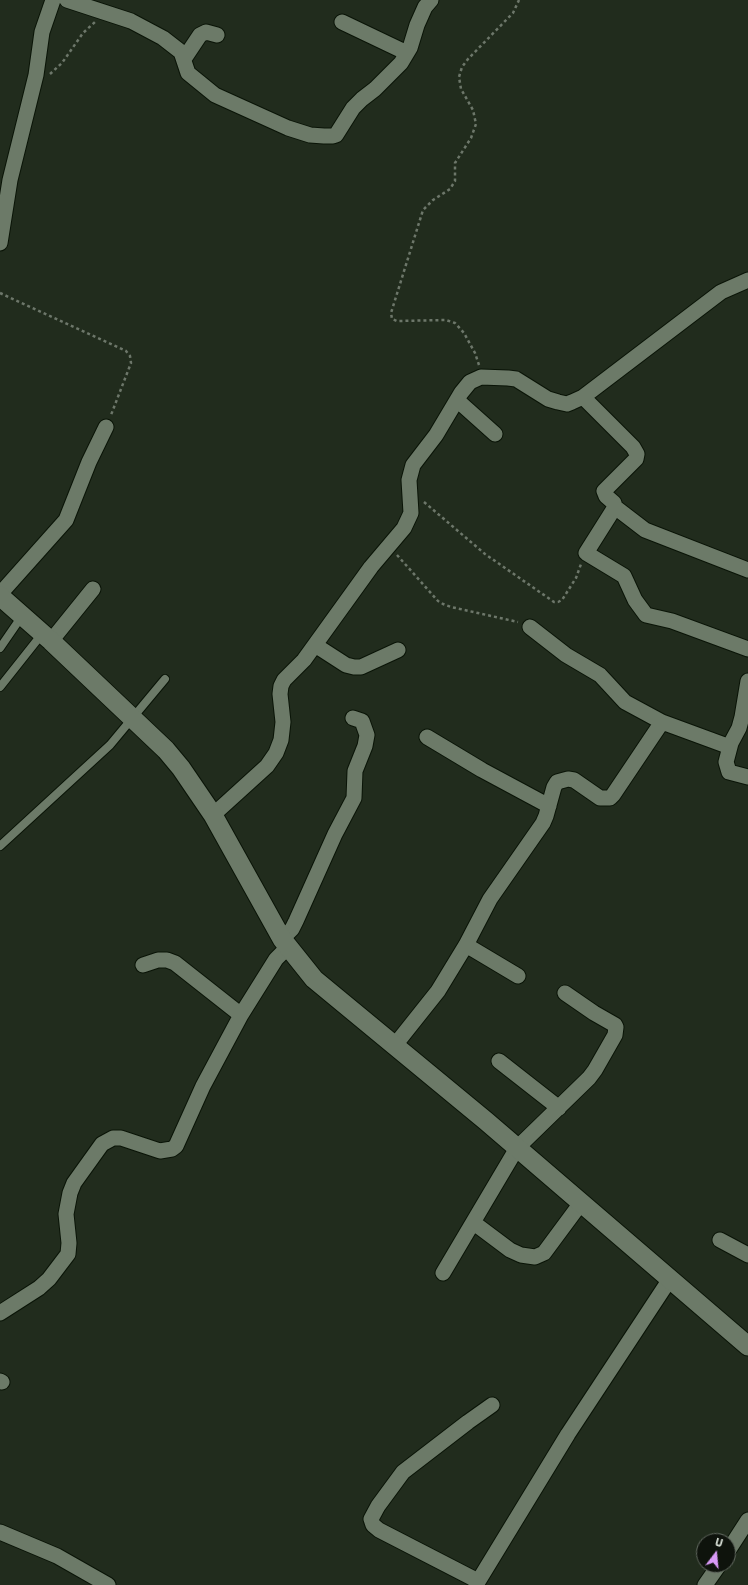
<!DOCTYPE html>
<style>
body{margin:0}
#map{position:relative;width:748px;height:1585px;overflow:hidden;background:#212c1d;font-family:"IBM Plex Sans",sans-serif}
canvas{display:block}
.north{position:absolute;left:696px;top:1533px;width:40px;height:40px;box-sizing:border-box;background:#0e130c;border:1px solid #626960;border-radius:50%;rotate:16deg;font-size:11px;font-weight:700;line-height:16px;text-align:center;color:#e1e9df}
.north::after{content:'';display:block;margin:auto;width:14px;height:18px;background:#d99af7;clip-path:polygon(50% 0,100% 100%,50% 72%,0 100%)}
</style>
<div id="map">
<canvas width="748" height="1585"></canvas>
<div class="north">U</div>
</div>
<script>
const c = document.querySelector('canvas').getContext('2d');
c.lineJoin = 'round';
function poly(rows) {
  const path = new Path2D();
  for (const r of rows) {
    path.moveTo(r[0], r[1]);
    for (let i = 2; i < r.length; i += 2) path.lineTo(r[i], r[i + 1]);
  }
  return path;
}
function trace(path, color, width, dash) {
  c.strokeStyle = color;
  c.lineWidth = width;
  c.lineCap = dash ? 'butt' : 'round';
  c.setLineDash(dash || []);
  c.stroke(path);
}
const path = poly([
 [50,74,62,63,83,33,95,22],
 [0,293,126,351,130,356,131,363,111,415],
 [479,365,475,353,464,333,455,323,446,320,397,321,392,319,391,313,423,210,433,200,450,189,455,181,455,163,471,138,476,124,473,110,461,89,459,77,462,67,468,59,513,13,519,0],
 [424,502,485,554,554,602,558,602,562,600,576,578,581,564],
 [397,555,438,601,443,604,451,607,518,622]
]);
const service = poly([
 [0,648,22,616],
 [0,687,42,634],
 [0,846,110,745,165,679]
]);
const minor = poly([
 [67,0,131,21,163,38,181,52,188,73,215,95,288,128,310,135,324,136,333,136,336,135,353,108,362,99,375,89,401,63,410,48,417,25,425,7,431,0],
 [342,22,407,53],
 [184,59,200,35,206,32,217,35],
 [0,243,10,180,36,75,42,32,53,0],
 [583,397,633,447,637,454,636,459,604,491,606,496,614,503,615,507,645,530,748,570],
 [457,400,495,434],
 [615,507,586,553,624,576,635,600,646,615,672,621,748,649],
 [0,594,66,520,89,462,106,427],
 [530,627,566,655,600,675,625,702,662,722,730,747],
 [51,641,93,589],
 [315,645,346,665,354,667,361,667,398,650],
 [748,681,742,717,739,728,731,743,726,762,729,772,748,777],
 [427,737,482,770,549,806],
 [213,815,267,766,276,753,281,740,283,722,280,694,281,686,284,680,304,660,371,567,404,528,411,513,409,480,413,465,436,435,461,393,470,382,481,377,508,378,516,379,548,399,558,402,567,404,572,402,583,397,721,292,748,280],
 [282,939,292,929,296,921,335,834,354,798,355,771,365,746,367,735,362,721,353,718],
 [466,945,518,976],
 [143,965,158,960,167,960,175,963,241,1015],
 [395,1045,438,991,466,945,490,899,543,823,546,816,554,787,557,782,568,779,574,780,600,798,610,798,613,795,662,722],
 [499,1061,559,1108],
 [474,1223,510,1250,521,1255,535,1257,544,1253,581,1203],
 [720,1240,748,1255],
 [443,1273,517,1148,589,1078,595,1070,615,1035,616,1027,615,1025,594,1013,565,993],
 [0,1313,39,1288,49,1279,68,1254,69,1243,66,1214,70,1193,74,1183,102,1144,113,1138,121,1138,160,1151,172,1149,176,1146,203,1086,241,1015,276,959,287,948],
 [0,1381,2,1382],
 [0,1532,57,1556,108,1585],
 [728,1551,748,1520],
 [478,1581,379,1530,373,1525,371,1519,378,1506,403,1472,468,1422,492,1405],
 [476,1585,568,1434,670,1279],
 [705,1585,719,1565]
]);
const tertiary = poly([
 [0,596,51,641,166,750,181,768,213,815,282,939,314,979,486,1121,748,1346]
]);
trace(service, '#0a1407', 10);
trace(minor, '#0a1407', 17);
trace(tertiary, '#0a1407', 21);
trace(path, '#6d776a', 2.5, [3, 3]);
trace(service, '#6c7a68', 8);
trace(minor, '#6c7a68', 15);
trace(tertiary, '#6c7a68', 19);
</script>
